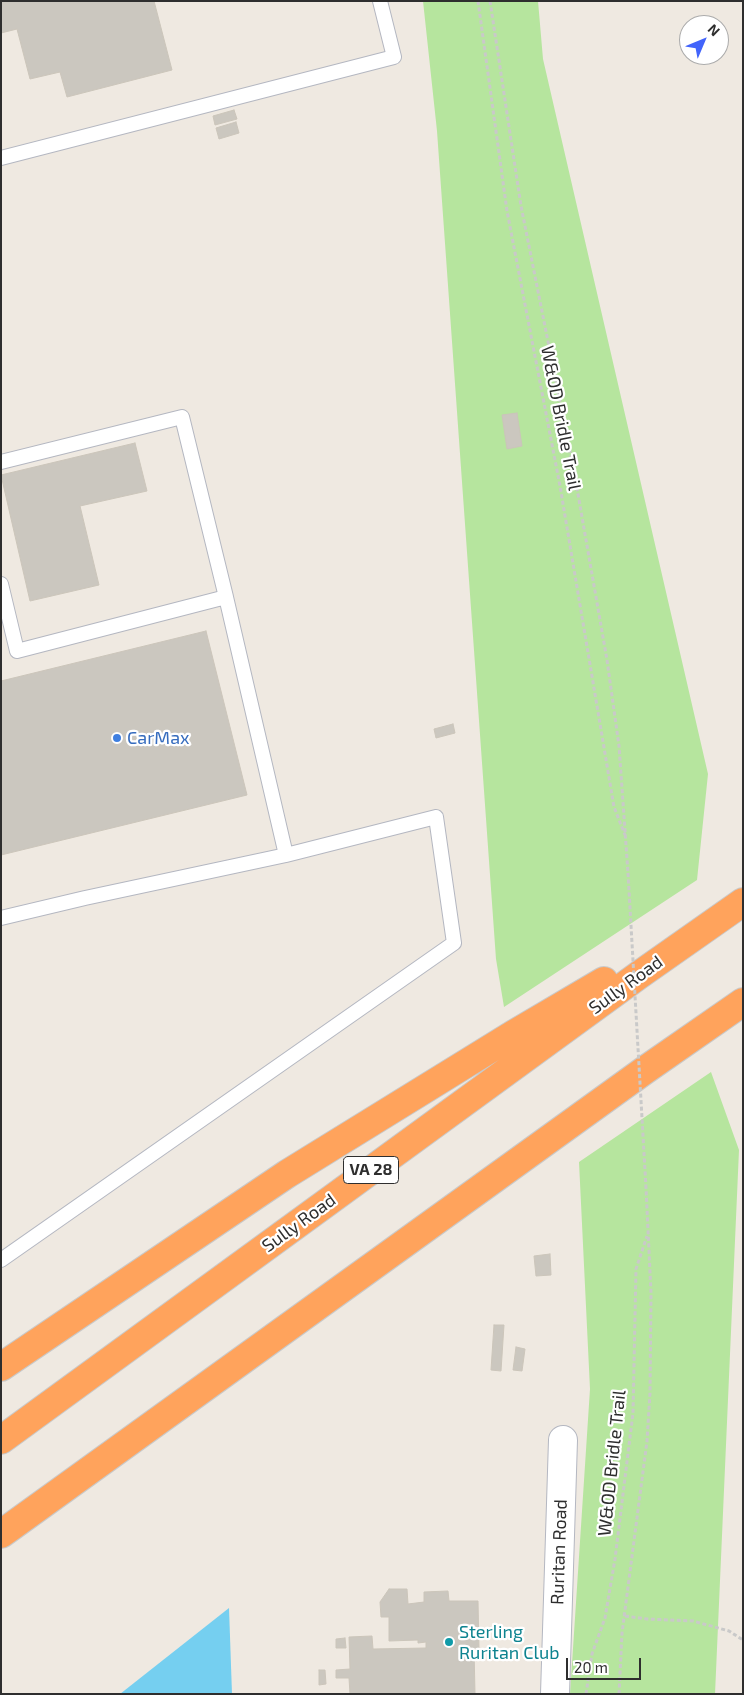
<!DOCTYPE html>
<style>
body{margin:0}
#map{position:relative;width:744px;height:1695px;overflow:hidden;background:#efe9e1;font-family:"Exo 2",sans-serif}
canvas{display:block}
.frame{position:absolute;inset:0;border:2px solid #2e2e2e;pointer-events:none}
.north{position:absolute;left:679px;top:15px;width:50px;height:50px;box-sizing:border-box;background:#fff;border:1px solid #ababab;border-radius:50%;rotate:45deg;font-size:14px;font-weight:700;line-height:20px;text-align:center;color:#2e2e2e}
.north::after{content:'';display:block;margin:auto;width:18px;height:22px;background:#4264fb;clip-path:polygon(50% 0,100% 100%,50% 72%,0 100%)}
.scale{position:absolute;left:566px;top:1658px;width:75px;height:22px;box-sizing:border-box;border:2px solid #2e2e2e;border-top:0;padding-left:6px;font-size:15px;line-height:18px;white-space:nowrap;color:#2e2e2e;-webkit-text-stroke:4px #fff;paint-order:stroke}
</style>
<div id="map">
<canvas width="744" height="1695"></canvas>
<div class="frame"></div>
<div class="north">N</div>
<div class="scale">20 m</div>
</div>
<script>
const c = document.querySelector('canvas').getContext('2d');
c.lineJoin = 'round';
function paint(path, color) {
  c.fillStyle = color;
  c.fill(path, 'evenodd');
}
function poly(rows) {
  const path = new Path2D();
  for (const r of rows) {
    path.moveTo(r[0], r[1]);
    for (let i = 2; i < r.length; i += 2) path.lineTo(r[i], r[i + 1]);
  }
  return path;
}
function trace(path, color, width, dash) {
  c.strokeStyle = color;
  c.lineWidth = width;
  c.lineCap = dash ? 'butt' : 'round';
  c.setLineDash(dash || []);
  c.stroke(path);
}
function label(font, color, halo, rows, align = 'center') {
  c.font = font + ' "Exo 2",sans-serif';
  c.lineWidth = 4.5;
  c.setLineDash([]);
  c.textBaseline = 'middle';
  c.strokeStyle = halo;
  c.fillStyle = color;
  for (const [text, x, y, turn = 0] of rows) {
    c.save();
    c.translate(x, y);
    c.rotate((+turn || 0) * Math.PI / 180);
    c.textAlign = isNaN(turn) ? turn : align;
    if (halo) c.strokeText(text, 0, 0);
    c.fillText(text, 0, 0);
    c.restore();
  }
}
const green = poly([
 [423,1,538,1,543,59,708,774,697,880,504,1007,496,959,437,131],
 [711,1072,739,1150,715,1694,570,1694,590,1389,579,1162]
]);
const water = poly([
 [229,1608,232,1694,120,1694]
]);
const building = poly([
 [1,1,154,1,172,70,67,97,60,72,30,79,17,29,1,33,1,1],
 [234,110,237,119,215,125,213,116,234,110],
 [236,122,239,133,219,139,216,128,236,122],
 [517,413,522,446,507,449,502,415,517,413],
 [135,443,147,491,80,506,99,585,30,601,1,475,135,443],
 [206,631,247,795,1,855,1,681,206,631],
 [453,724,455,733,436,738,434,729,453,724],
 [550,1254,551,1275,536,1276,534,1256,550,1254],
 [494,1325,504,1325,501,1371,491,1370,494,1325],
 [516,1347,525,1349,522,1371,513,1370,516,1347],
 [389,1589,407,1589,408,1604,424,1602,424,1592,448,1591,449,1601,478,1601,479,1650,474,1649,475,1694,350,1694,349,1678,336,1678,336,1670,350,1669,349,1637,372,1636,373,1649,426,1648,426,1642,418,1643,418,1640,389,1641,389,1617,381,1617,380,1602,389,1589],
 [345,1638,346,1648,336,1648,336,1639,345,1638],
 [319,1670,325,1670,326,1684,319,1685,319,1670]
]);
const path = poly([
 [478,1,507,211,560,486,614,807,625,835],
 [490,1,521,206,575,477,607,660,619,746,628,873],
 [625,1616,647,1619,693,1621,729,1631,743,1640],
 [586,1694,592,1654,605,1618,615,1559,633,1413,636,1269,647,1236],
 [619,1694,622,1633,647,1441,650,1393,651,1293,646,1188]
]);
const service = poly([
 [1,158,394,57,380,1],
 [1,462,182,417,226,597,17,651,1,584],
 [1,918,85,898,286,855],
 [1,1260,454,943,436,817,286,855,226,597]
]);
const minor = poly([
 [555,1694,563,1440]
]);
const motorway = poly([
 [1,1367,287,1174,514,1034,604,981],
 [1,1440,639,975,743,902],
 [1,1534,645,1070,743,1002]
]);
const pathBridge = poly([
 [628,873,646,1188]
]);
const markers = [
 [117,738,5,"#3f7fe0"],
 [449,1642,5,"#0f9aa8"]
];
const shields = [
 [371,1170,55]
];
const shieldNames = [
 ["VA 28",371,1170]
];
const streetNames = [
 ["W&OD Bridle Trail",561,418,79],
 ["Sully Road",626,985,-36],
 ["Sully Road",299,1223,-36],
 ["W&OD Bridle Trail",612,1463,-84],
 ["Ruritan Road",559,1552,-88]
];
const shopNames = [
 ["CarMax",127,738]
];
const cultureNames = [
 ["Sterling",459,1632],
 ["Ruritan Club",459,1653]
];
paint(green, '#b6e59e');
paint(water, '#75cff0');
paint(building, '#cbc7bf');
trace(building, '#cbc5ba', 1);
trace(service, '#b4b7c1', 16);
trace(minor, '#b4b7c1', 30);
trace(motorway, '#c9c9c9', 30);
trace(path, '#c9c9c9', 3, [4, 2.5]);
trace(service, '#fff', 14);
trace(minor, '#fff', 28);
trace(motorway, '#ffa35c', 28);
trace(pathBridge, '#c9c9c9', 3, [4, 2.5]);
for (const [x, y, r, color] of markers) {
  const dot = new Path2D();
  dot.arc(x, y, r, 0, 2 * Math.PI);
  c.fillStyle = color;
  c.fill(dot);
  trace(dot, '#fff', 2);
}
for (const [x, y, w] of shields) {
  const box = new Path2D();
  box.roundRect(x - w / 2, y - 13.5, w, 27, 4);
  c.fillStyle = '#fff';
  c.fill(box);
  trace(box, '#2e2e2e', 1);
}
label('bold 16px', '#2e2e2e', null, shieldNames);
label('18px', '#2e2e2e', '#fff', streetNames);
label('18px', '#366cbe', '#fff', shopNames, 'left');
label('18px', '#0d838f', '#fff', cultureNames, 'left');
</script>
